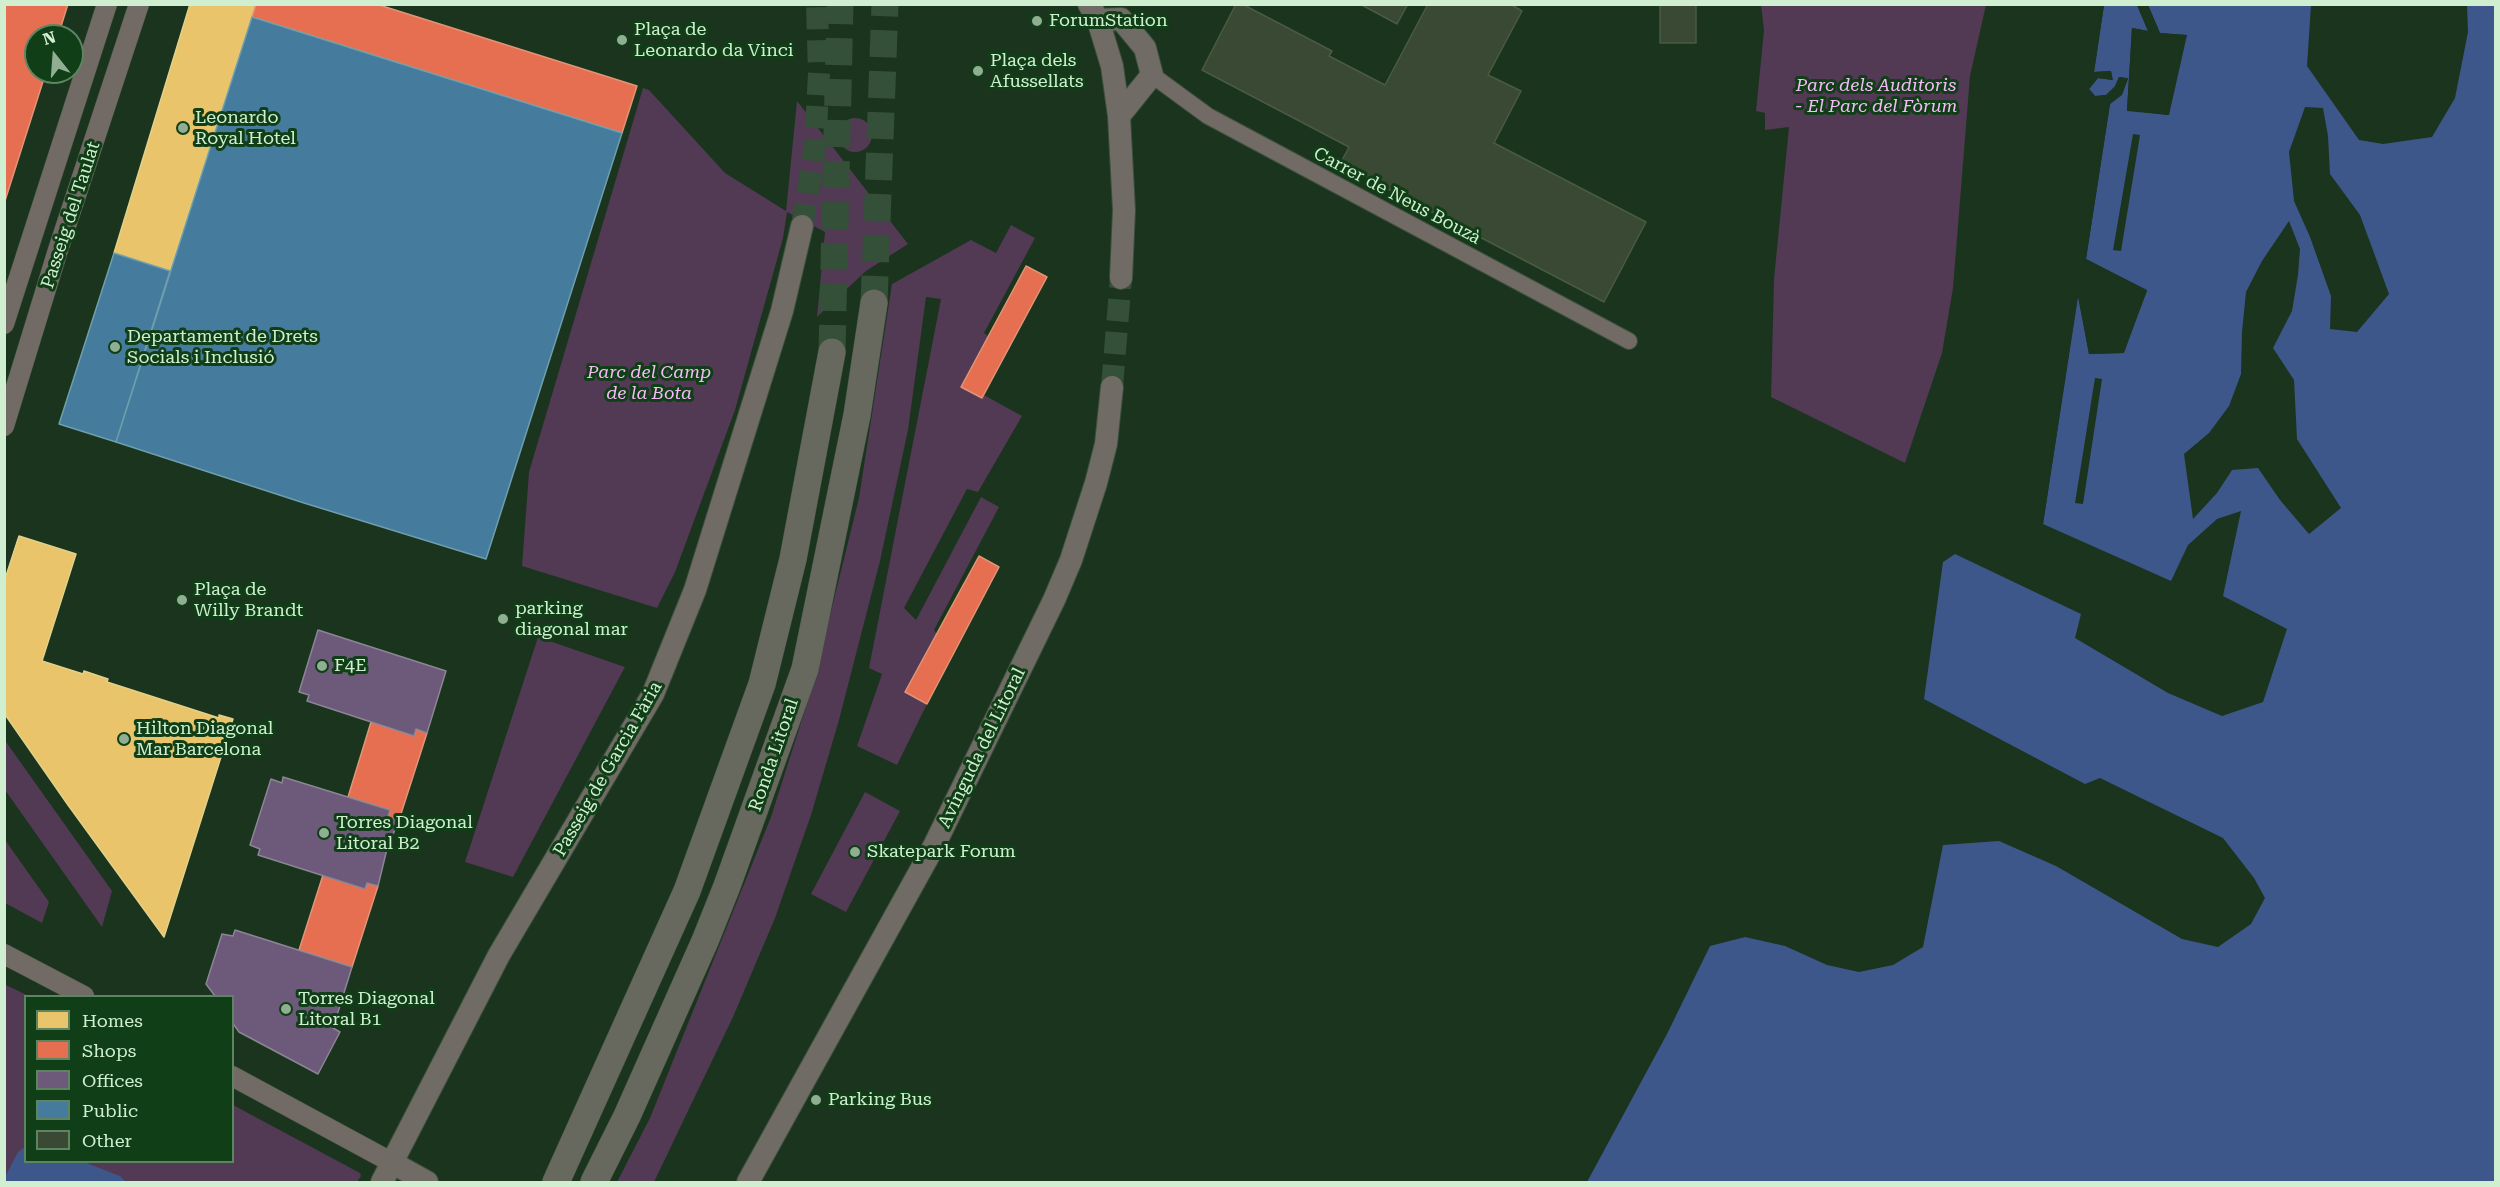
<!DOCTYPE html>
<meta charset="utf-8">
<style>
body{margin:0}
#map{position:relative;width:2500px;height:1187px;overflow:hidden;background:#1a341e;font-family:"Roboto Serif",serif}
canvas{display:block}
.frame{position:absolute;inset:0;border:6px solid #d0efd1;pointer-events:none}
.legend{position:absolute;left:24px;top:995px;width:210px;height:168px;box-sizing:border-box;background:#103e16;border:2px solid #5d8561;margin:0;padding:8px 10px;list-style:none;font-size:18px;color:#d0efd1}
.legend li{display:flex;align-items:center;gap:12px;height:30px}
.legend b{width:30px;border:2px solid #5d8561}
.north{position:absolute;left:24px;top:24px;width:60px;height:60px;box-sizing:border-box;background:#103e16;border:2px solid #5d8561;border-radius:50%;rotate:343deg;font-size:16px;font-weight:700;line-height:24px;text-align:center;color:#d0efd1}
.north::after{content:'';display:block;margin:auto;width:21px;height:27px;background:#90ae92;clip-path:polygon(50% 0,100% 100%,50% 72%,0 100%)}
</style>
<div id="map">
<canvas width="2500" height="1187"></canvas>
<div class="frame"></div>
<ul class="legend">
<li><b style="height:16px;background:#e9c46a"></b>Homes</li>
<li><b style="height:16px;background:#e76f51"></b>Shops</li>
<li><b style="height:16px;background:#6d597a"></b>Offices</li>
<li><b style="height:16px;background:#457b9d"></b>Public</li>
<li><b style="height:16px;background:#394934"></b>Other</li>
</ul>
<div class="north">N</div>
</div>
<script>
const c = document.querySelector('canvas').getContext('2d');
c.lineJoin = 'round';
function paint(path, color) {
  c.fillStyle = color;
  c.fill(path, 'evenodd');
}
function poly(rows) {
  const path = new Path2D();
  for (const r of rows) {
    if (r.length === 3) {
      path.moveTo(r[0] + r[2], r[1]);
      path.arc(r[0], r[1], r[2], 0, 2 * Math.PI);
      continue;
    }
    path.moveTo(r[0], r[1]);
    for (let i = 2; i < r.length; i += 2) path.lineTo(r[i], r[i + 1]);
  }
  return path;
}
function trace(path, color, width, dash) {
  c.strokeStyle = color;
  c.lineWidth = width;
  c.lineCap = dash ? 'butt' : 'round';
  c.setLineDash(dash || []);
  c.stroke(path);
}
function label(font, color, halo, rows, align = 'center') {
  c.font = font + ' "Roboto Serif",serif';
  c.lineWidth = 6;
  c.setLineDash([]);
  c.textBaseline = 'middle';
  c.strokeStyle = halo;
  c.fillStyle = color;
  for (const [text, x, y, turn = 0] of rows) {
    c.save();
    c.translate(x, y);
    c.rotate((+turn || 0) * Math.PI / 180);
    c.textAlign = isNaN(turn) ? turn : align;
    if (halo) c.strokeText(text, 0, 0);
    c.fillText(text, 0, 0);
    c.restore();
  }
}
const green = poly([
 [1761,5,1986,5,1970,76,1953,288,1942,353,1905,463,1771,397,1774,279,1789,127,1765,130,1765,113,1756,111,1764,30],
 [643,88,649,90,725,173,786,211,797,101,908,244,866,271,817,317,825,232,787,212,783,238,735,410,675,572,657,608,522,566,529,472],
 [855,135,17],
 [1011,225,1035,238,984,333,988,336,961,387,982,398,984,395,1022,416,978,492,967,489,904,608,916,620,981,497,999,507,934,630,937,634,905,692,927,704,897,765,857,746,882,674,869,668,941,299,926,297,908,430,880,561,839,720,811,815,775,918,733,1017,654,1182,617,1182,650,1118,771,817,812,688,859,498,892,284,971,240,996,253],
 [538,637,625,667,513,877,465,862],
 [4,739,112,891,102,927,5,790],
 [865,792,900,811,846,912,811,894],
 [5,840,49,902,42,923,5,903],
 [4,984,29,996,26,996,26,1162,232,1162,233,1105,360,1173,361,1176,357,1182,5,1182]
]);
const water = poly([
 [2104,5,2137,5,2148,31,2132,28,2127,110,2168,115,2186,35,2160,33,2148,5,2311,5,2307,66,2359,140,2383,144,2432,137,2455,98,2468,32,2467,5,2495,5,2495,1182,1587,1182,1667,1034,1710,946,1745,937,1785,946,1827,965,1859,972,1893,965,1923,947,1943,845,1999,841,2056,866,2182,939,2218,947,2251,924,2265,898,2254,878,2223,838,2100,778,2085,784,1924,699,1943,562,1955,554,2081,614,2075,638,2168,693,2222,716,2263,702,2287,629,2223,596,2241,511,2217,519,2188,545,2171,581,2043,524,2078,294,2089,354,2123,353,2147,291,2086,259,2110,104,2122,94,2128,79,2119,77,2115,86,2106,95,2095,96,2089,89,2098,78,2112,80,2111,71,2094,72],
 [2305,107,2323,108,2328,136,2330,174,2360,215,2389,294,2357,332,2330,329,2331,296,2310,237,2294,201,2289,152],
 [2289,221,2300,249,2298,275,2292,311,2273,348,2294,380,2297,439,2341,508,2309,534,2280,500,2258,468,2232,470,2217,493,2193,519,2184,454,2209,433,2229,406,2241,374,2242,332,2246,292,2262,261],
 [25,1147,26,1162,84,1162,120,1176,126,1182,5,1182,5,1177,18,1152]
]);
const pier = poly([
 [2101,4,2104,5,2094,72,2111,71,2113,80,2098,78,2089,89,2095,96,2106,95,2115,87,2119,77,2128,78,2122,95,2110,104,2086,259,2147,290,2124,353,2089,354,2078,297,2043,524,2040,523,2075,293,2078,291,2081,294,2091,351,2122,350,2143,292,2083,260,2107,103,2119,93,2124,81,2121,80,2118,88,2107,98,2094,99,2086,90,2096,75,2091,72],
 [2140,4,2151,32,2148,34,2135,32,2130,108,2166,112,2183,38,2158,35,2145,4,2148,5,2160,33,2187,35,2169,115,2127,111,2132,28,2148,31,2137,5],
 [2133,134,2140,135,2121,251,2113,250],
 [2095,378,2102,379,2083,504,2075,503]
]);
const homes = poly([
 [190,4,256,4,170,271,114,253,190,4],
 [19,536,76,554,42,661,83,674,84,671,108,679,107,682,219,718,219,715,233,719,164,937,68,805,4,713,4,582,19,536]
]);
const shops = poly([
 [4,4,68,4,58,36,36,36,36,72,46,72,4,204,4,4],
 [256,4,376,4,637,86,622,133,252,17,256,4],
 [1026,266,1047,277,982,398,961,387,1026,266],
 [979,556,999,567,927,704,905,692,979,556],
 [371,722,414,736,416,729,427,733,399,820,388,817,390,810,348,797,371,722],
 [323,875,365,889,367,883,378,886,352,967,299,950,323,875]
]);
const offices = poly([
 [318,630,446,671,427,733,416,729,414,736,307,701,309,695,299,692,318,630],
 [283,777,390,810,388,817,399,820,387,849,378,886,367,883,365,889,258,855,260,849,250,845,271,779,282,783,283,777],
 [235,930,352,967,333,1028,340,1032,318,1074,239,1032,232,1022,232,996,215,996,206,984,222,934,233,936,235,930]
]);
const public = poly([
 [252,17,622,133,486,559,304,503,116,442,252,17],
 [114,253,170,271,116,442,59,424,114,253]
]);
const building = poly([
 [1236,4,1242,4,1332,51,1329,56,1385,85,1428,4,1510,4,1522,11,1488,75,1521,91,1494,143,1646,222,1604,302,1340,164,1349,147,1202,70,1236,4],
 [1360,4,1408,4,1397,24,1360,4],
 [1660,4,1696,4,1696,43,1660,43,1660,4]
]);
const secondaryTunnel = poly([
 [802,226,815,148,819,73,817,4],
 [1112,387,1121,278]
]);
const trunkTunnel = poly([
 [874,303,885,4],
 [832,352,840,4]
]);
const minor = poly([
 [1152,75,1208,116,1629,341]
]);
const tertiary = poly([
 [4,324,107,4],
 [4,426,58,250,139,4],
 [4,954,84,996],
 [232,1076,391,1162]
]);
const secondary = poly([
 [1089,4,1098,20,1112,66,1119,116,1124,210,1121,278],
 [1098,20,1121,19,1145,48,1152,75,1119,116],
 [391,1162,427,1182],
 [382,1182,499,955,653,694,695,590,782,311,802,226],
 [748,1182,934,846,1054,600,1071,560,1096,483,1106,444,1112,387]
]);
const trunk = poly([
 [556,1182,687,891,762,684,793,559,832,352],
 [594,1182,627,1116,705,941,727,886,805,669,857,415,874,303]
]);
const markers = [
 [1037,21,6,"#90ae92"],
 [622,40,6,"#90ae92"],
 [978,71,6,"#90ae92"],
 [183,128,6,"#90ae92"],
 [115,347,6,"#90ae92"],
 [182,600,6,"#90ae92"],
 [503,619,6,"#90ae92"],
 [322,666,6,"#90ae92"],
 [124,739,6,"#90ae92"],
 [324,833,6,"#90ae92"],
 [855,852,6,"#90ae92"],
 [286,1009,6,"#90ae92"],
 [816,1100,6,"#90ae92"]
];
const poiNames = [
 ["ForumStation",1049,21],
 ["Plaça de",634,30],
 ["Leonardo da Vinci",634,51],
 ["Plaça dels",990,61],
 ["Afussellats",990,82],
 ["Leonardo",195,118],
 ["Royal Hotel",195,139],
 ["Departament de Drets",127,337],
 ["Socials i Inclusió",127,358],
 ["Plaça de",194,590],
 ["Willy Brandt",194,611],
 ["parking",515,609],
 ["diagonal mar",515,630],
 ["F4E",334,666],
 ["Hilton Diagonal",136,729],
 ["Mar Barcelona",136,750],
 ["Torres Diagonal",336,823],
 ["Litoral B2",336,844],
 ["Skatepark Forum",867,852],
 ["Torres Diagonal",298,999],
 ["Litoral B1",298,1020],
 ["Parking Bus",828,1100]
];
const parkNames = [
 ["Parc dels Auditoris",1876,86],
 ["- El Parc del Fòrum",1876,107],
 ["Parc del Camp",649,373],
 ["de la Bota",649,394]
];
const streetNames = [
 ["Carrer de Neus Bouzà",1397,196,28],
 ["Passeig del Taulat",71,215,-72],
 ["Avinguda del Litoral",982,748,-64],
 ["Ronda Litoral",774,755,-71],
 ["Passeig de Garcia Fària",608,769,-60]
];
paint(green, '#523954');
paint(water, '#3d578b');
paint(pier, '#1a341e');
paint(homes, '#e9c46a');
trace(homes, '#e2d189', 1.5);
paint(shops, '#e76f51');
trace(shops, '#e09577', 1.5);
paint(offices, '#6d597a');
trace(offices, '#8b8694', 1.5);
paint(public, '#457b9d');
trace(public, '#6f9ead', 1.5);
paint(building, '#394934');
trace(building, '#4a5b43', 1.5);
trace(secondaryTunnel, '#355039', 22, [22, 11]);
trace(trunkTunnel, '#355039', 27, [27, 14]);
trace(minor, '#3a4f3c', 18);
trace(tertiary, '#3a4f3c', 21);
trace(secondary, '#3a4f3c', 24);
trace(trunk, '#3a4f3c', 28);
trace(minor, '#716a65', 16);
trace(tertiary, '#716a65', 20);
trace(secondary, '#706c65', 22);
trace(trunk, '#68695e', 27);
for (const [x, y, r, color] of markers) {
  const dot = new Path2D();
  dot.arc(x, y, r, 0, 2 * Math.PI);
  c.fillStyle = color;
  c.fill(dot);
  trace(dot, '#103e16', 2);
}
label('18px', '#d0efd1', '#103e16', poiNames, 'left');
label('italic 18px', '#f6bbf8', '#103e16', parkNames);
label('18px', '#d0efd1', '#103e16', streetNames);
</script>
